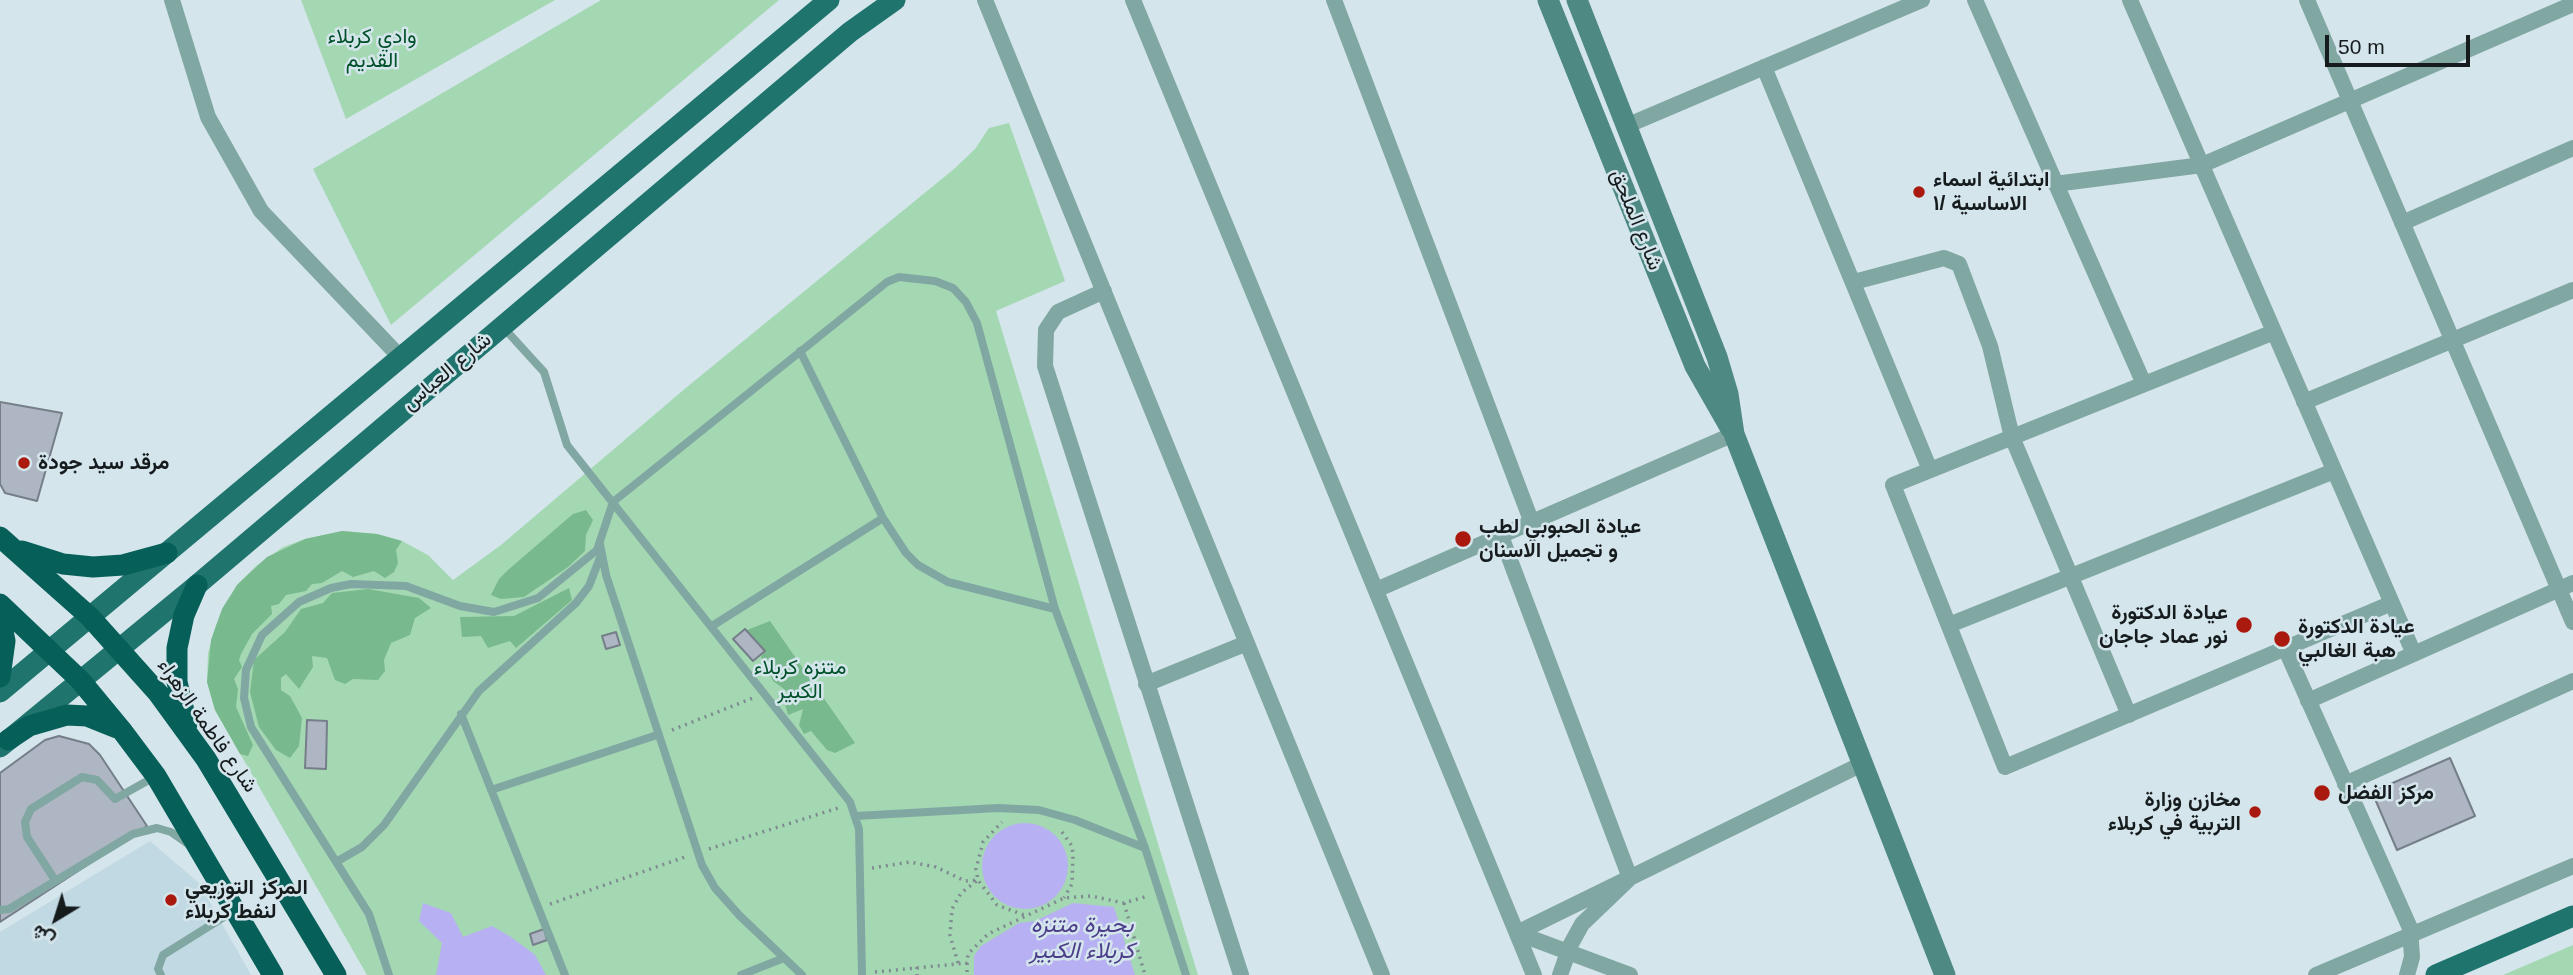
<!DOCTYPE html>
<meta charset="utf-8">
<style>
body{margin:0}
#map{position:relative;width:2573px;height:975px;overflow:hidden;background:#d4e5eb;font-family:Arial,Vazirmatn,sans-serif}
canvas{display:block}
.north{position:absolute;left:21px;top:884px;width:70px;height:70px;-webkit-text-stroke:5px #d4e5eb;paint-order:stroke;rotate:218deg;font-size:19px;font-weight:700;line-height:28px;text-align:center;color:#161c1e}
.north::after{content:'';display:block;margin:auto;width:24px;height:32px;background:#161c1e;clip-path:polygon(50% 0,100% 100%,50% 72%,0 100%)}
.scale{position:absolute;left:2325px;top:35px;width:145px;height:32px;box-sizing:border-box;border:4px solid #161c1e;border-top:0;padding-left:9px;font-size:21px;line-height:24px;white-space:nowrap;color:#161c1e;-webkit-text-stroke:5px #d4e5eb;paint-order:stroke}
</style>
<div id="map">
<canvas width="2573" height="975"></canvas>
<div class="north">ش</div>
<div class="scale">50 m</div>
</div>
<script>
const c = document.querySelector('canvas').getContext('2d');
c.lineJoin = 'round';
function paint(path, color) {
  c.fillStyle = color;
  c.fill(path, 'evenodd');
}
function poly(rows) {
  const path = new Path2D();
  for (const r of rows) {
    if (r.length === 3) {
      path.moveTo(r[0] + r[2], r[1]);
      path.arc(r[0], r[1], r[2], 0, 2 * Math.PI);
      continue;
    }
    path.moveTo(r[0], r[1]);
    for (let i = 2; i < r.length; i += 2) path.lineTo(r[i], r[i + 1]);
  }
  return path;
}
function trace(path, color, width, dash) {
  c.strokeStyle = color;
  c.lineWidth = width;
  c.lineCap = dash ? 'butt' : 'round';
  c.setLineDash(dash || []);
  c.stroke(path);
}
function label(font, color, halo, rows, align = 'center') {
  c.font = font + ' Arial,Vazirmatn,sans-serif';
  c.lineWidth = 5;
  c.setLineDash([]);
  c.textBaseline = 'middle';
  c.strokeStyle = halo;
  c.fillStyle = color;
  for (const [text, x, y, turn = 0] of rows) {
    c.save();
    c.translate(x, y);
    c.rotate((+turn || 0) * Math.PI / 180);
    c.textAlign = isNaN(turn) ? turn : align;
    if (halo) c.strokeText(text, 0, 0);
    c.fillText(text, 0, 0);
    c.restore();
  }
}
const built = poly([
 [150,841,199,883,251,975,0,975,0,932]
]);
const green = poly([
 [301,0,555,0,346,119],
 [601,0,779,0,391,325,313,169],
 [1009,123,1065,281,996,311,1198,975,367,975,215,710,207,682,208,653,216,625,237,585,256,566,283,547,305,539,342,531,377,534,402,541,428,555,453,580,501,545,687,387,954,169,975,149,989,128],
 [2573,945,2573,975,2503,975]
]);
const forest = poly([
 [586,510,593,520,586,535,585,551,568,567,524,597,501,599,491,595,499,579,508,570,573,514],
 [342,531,377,534,402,541,396,550,398,563,394,572,385,578,374,571,353,577,342,571,322,583,312,584,306,591,286,595,279,604,271,606,272,614,252,634,241,654,239,660,242,667,234,679,238,689,236,707,253,745,248,756,240,754,215,710,207,682,211,640,222,609,237,585,267,557,305,539],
 [569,588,572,600,516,648,510,641,488,648,481,636,462,637,460,617,514,616],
 [368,589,419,598,431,608,415,618,410,635,391,643,384,660,385,671,378,680,353,679,345,684,335,680,327,658,312,656,313,667,299,689,286,674,281,678,281,690,290,696,302,718,299,746,290,758,276,750,259,727,250,692,254,660,285,632,301,609,323,603,332,593],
 [770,621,855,743,835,753,827,750,811,731,804,734,799,725,803,709,788,715,785,704,788,692,773,681,761,657,763,649,756,644,750,633,742,632]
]);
const water = poly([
 [1025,866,43],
 [423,903,451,913,463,937,492,926,511,937,535,955,546,975,436,975,442,943,419,921],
 [1073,903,1114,907,1135,975,974,975,974,956,981,946,1019,923,1035,921]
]);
const building = poly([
 [0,402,62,413,37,501,5,493,0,484,0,402],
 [745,629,765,651,753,661,733,639,745,629],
 [616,632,620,645,606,649,602,636,616,632],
 [307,720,327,721,326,769,305,768,307,720],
 [59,736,89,744,100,755,147,826,0,922,0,773,45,740,59,736],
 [2450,758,2475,816,2397,850,2372,792,2450,758],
 [544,929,547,940,533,945,530,934,544,929]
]);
const path = poly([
 [672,730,753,698],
 [1062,832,1072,846,1073,855,1072,884,1064,898],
 [709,849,838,808],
 [872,868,910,862,936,867,965,881,978,880,997,905,1024,915],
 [1124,903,1145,975],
 [550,904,685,857],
 [958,963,950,935,952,909,961,893,978,880,976,869,983,842,1002,822],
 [967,963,967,975],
 [917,967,917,975],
 [875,972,967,963,968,954,988,934,1064,898,1091,896,1124,903,1148,896]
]);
const lane = poly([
 [503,327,544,372,567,445,850,802,859,829,862,975],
 [800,351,883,518,906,553,918,565,948,582,1055,609],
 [600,544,606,575,702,865,715,888,740,916,802,975],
 [712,626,883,518],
 [461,714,565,975],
 [491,790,657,735],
 [856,816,998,808,1039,810,1075,820,1145,848],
 [336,862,362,847,384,825,479,691,576,603,589,586,601,555],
 [55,880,27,837,25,822,31,809,82,777,97,780,115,799,156,776],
 [0,910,9,909,133,834,157,828,171,832,188,844],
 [161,975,158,969,163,955,235,910],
 [389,975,369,914,251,727,244,698,246,670,262,635,299,602,331,588,351,584,406,586,460,606,494,612,538,598,597,550,613,502,887,282,899,277,935,281,953,288,966,302,977,323,1055,609,1145,848,1186,975],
 [741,975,784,958]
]);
const street = poly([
 [172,0,208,117,261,211,400,357],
 [985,0,1382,975],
 [1133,0,1534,975],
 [1334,0,1532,523],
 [1975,0,2144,384],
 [2130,0,2414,654],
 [2307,0,2573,622],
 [1764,67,1930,470],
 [1626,126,1922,0],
 [2055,184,2202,165,2573,4],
 [2402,223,2573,148],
 [1854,282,1944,258,1959,264,1990,346,2012,437,2129,715],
 [1104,291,1058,312,1046,330,1045,366,1241,975],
 [2274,332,1893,485,2005,767,2392,603],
 [2304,402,2573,290],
 [1501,536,1630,878,1582,924,1571,944,1560,975],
 [1376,590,1734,434],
 [1949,625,2334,471],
 [2285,648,2410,928,2412,957,2407,975],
 [1146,684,1247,643],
 [2308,701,2573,583],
 [2345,784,2573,681],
 [1517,933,1862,764],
 [1517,933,1630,975],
 [2316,975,2573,866]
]);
const secondary = poly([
 [1548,0,1695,366,1731,429],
 [1577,0,1717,357,1728,394,1734,434,1945,975]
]);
const primary = poly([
 [0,692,829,0],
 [0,747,197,585,850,32,895,0],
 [2436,975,2573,916]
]);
const highway = poly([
 [0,537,90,617,158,693,206,759,336,975],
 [22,551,63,564,93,567,123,565,167,553],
 [0,604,80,680,123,732,156,776,273,975],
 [0,617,5,641,0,677],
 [187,724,177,682,177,648,184,615,197,585],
 [8,740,29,726,67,715,87,716,117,728]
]);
const markers = [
 [1919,192,7,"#aa190e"],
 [24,463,7,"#aa190e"],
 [1463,539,9,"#aa190e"],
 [2244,625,9,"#aa190e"],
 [2282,639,9,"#aa190e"],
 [2322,793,9,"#aa190e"],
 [2255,812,7,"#aa190e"],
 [171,900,7,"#aa190e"]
];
const parkNames = [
 ["وادي كربلاء",372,37],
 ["القديم",372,61],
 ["متنزه كربلاء",800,668],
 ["الكبير",800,692]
];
const poiNames = [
 ["ابتدائية اسماء",1933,180],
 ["الاساسية /١",1933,204],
 ["مرقد سيد جودة",38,463],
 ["عيادة الحبوبي لطب",1479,527],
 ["و تجميل الاسنان",1479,551],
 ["عيادة الدكتورة",2228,613,"right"],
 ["نور عماد جاجان",2228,637,"right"],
 ["عيادة الدكتورة",2298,627],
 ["هبة الغالبي",2298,651],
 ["مركز الفضل",2338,793],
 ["مخازن وزارة",2241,800,"right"],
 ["التربية في كربلاء",2241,824,"right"],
 ["المركز التوزيعي",185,888],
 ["لنفط كربلاء",185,912]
];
const streetNames = [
 ["شارع الملحق",1636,220,68],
 ["شارع العباس",447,372,-40],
 ["شارع فاطمة الزهراء",207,726,55]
];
const waterNames = [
 ["بحيرة متنزه",1082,926],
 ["كربلاء الكبير",1082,952]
];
paint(built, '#c1d9e2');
paint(green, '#a4d8b3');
paint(forest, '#78b98d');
paint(water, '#b7b0f2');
paint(building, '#adb6c2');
trace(building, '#757e89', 2);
trace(path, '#7f8b90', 3.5, [2, 5]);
trace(lane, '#81a7a2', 8);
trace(street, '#81a7a2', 16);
trace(secondary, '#4e8984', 21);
trace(primary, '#1f746e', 21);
trace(highway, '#075f59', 21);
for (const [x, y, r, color] of markers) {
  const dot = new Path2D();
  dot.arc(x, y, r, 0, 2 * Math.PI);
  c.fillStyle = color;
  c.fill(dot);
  trace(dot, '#d4e5eb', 2.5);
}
label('21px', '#005129', '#d4e5eb', parkNames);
label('bold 21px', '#161c1e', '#d4e5eb', poiNames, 'left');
label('21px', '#161c1e', '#d4e5eb', streetNames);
label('italic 23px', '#4c3d8a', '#d4e5eb', waterNames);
</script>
